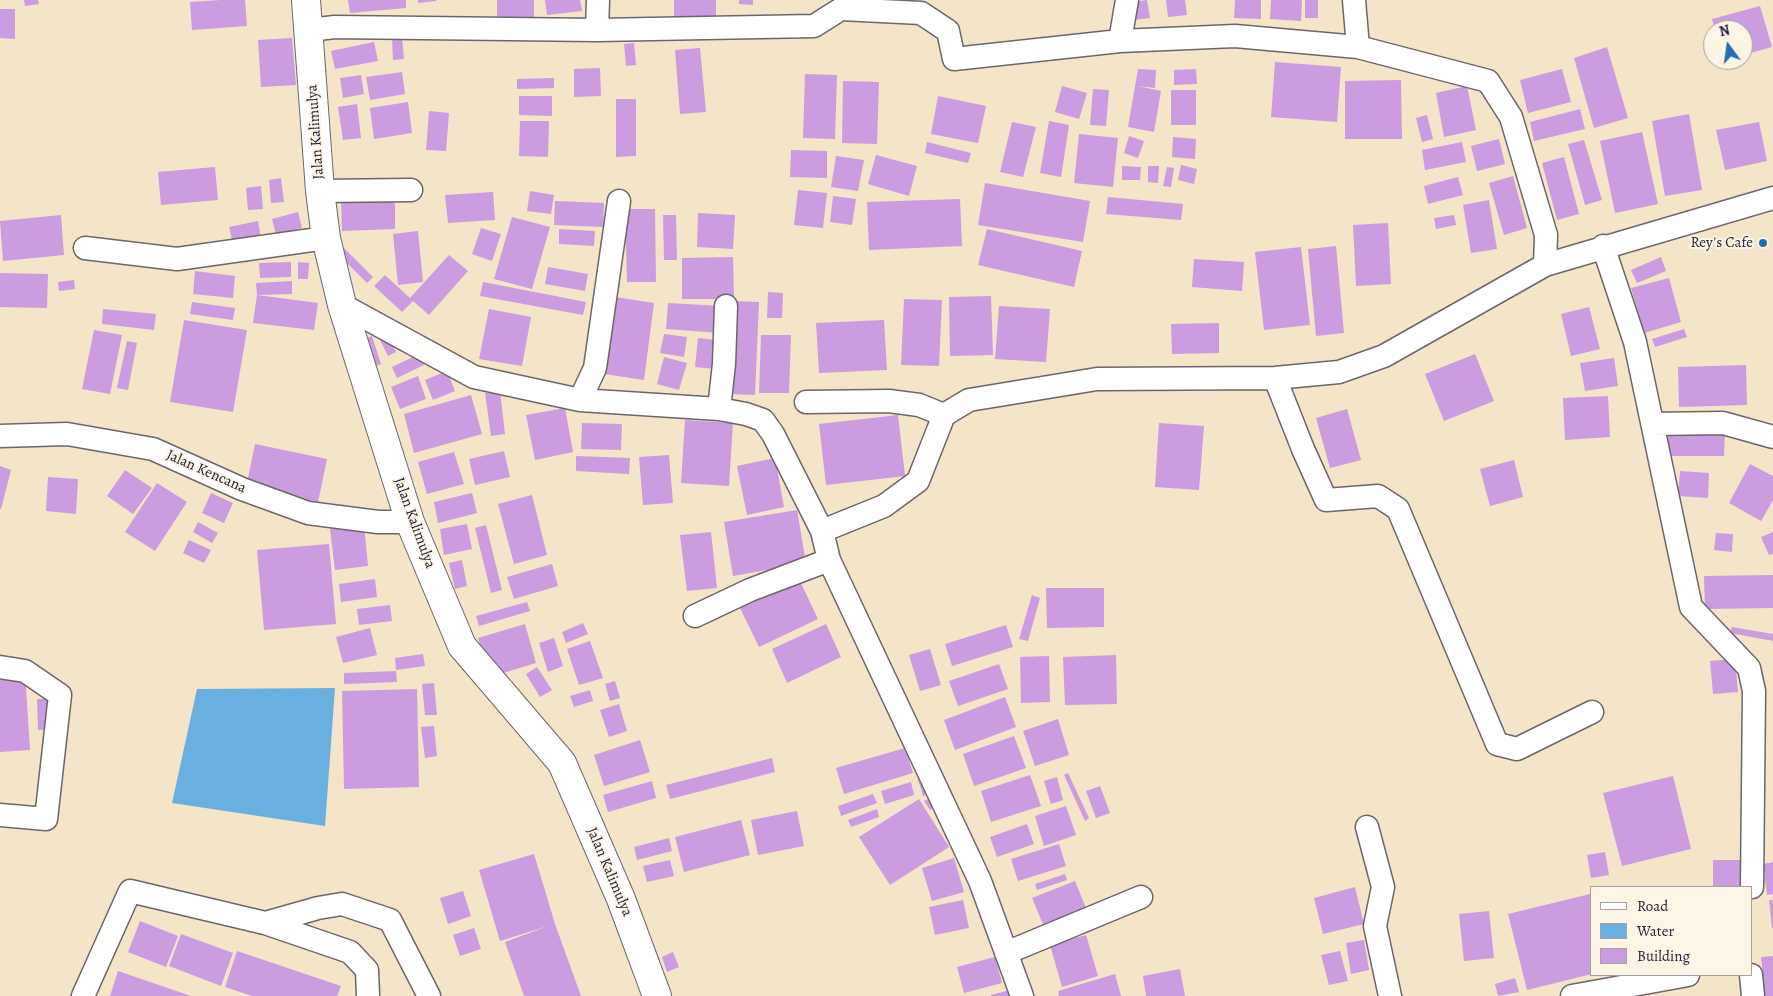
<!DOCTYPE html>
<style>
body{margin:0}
#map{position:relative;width:1773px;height:996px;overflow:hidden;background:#f4e4c8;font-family:Alegreya,serif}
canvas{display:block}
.legend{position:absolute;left:1590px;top:886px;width:162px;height:90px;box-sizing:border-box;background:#fcf5e5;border:1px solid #a5a1a1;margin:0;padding:6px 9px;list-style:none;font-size:15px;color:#22223b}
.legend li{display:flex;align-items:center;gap:10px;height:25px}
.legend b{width:25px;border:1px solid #a5a1a1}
.north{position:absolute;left:1703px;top:20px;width:50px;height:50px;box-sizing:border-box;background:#fcf5e5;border:1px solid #a5a1a1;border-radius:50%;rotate:346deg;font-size:14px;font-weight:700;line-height:20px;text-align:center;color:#22223b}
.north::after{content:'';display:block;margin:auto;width:18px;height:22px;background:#1f6fb2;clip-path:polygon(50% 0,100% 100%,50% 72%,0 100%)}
</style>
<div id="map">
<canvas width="1773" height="996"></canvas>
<ul class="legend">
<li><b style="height:6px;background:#fff"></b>Road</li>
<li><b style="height:14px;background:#69b0e0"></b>Water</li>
<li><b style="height:14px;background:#cb9ce0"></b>Building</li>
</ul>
<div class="north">N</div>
</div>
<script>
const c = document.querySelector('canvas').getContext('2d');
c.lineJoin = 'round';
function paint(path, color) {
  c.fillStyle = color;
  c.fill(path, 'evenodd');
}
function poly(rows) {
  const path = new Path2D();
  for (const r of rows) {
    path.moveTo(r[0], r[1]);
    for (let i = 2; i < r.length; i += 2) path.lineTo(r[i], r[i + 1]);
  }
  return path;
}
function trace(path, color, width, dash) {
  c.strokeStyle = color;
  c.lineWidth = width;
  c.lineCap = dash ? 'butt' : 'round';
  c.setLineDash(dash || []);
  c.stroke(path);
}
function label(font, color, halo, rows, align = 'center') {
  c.font = font + ' Alegreya,serif';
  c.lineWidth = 4;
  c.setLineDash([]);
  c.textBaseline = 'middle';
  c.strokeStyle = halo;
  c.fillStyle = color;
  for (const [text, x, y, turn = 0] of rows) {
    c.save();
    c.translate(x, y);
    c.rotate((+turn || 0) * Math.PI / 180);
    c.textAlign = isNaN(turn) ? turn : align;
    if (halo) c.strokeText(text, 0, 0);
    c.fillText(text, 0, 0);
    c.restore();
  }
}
const water = poly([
 [335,688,325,826,172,803,197,689]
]);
const building = poly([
 [24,0,38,0,39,4,25,6],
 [221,0,245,0,247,26,192,30,190,2],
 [348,0,406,0,406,8,350,13],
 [418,0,436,0,436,1,418,3],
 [497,0,534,0,534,21,497,22],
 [545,0,580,0,582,11,547,15],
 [674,0,716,0,716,17,674,17],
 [739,0,753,0,753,5,739,4],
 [1147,0,1150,18,1133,20,1130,2],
 [1166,0,1185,0,1187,15,1168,17],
 [1235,0,1261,0,1261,19,1234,18],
 [1271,0,1302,0,1301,21,1270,19],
 [1305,0,1318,0,1318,18,1305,18],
 [1760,6,1772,47,1743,55,1743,30,1715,30,1712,19],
 [0,9,15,9,15,39,0,38],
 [292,38,296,85,261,87,258,40],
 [402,38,404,59,393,60,392,39],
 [374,42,378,61,335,69,331,51],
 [634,43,636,65,626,66,624,44],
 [1607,47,1628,118,1594,128,1574,58],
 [700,48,706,112,680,114,675,50],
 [1275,62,1341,67,1337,122,1271,117],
 [600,68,601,96,574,97,574,69],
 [1138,69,1156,70,1155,88,1138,86,1161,91,1154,132,1128,127],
 [1196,69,1197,84,1174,85,1174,70],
 [1562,69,1571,102,1528,113,1520,80],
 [402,72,405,94,370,100,366,77],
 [805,74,837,75,835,139,803,138],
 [361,75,364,94,343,98,340,78],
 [554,78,554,88,517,89,517,79],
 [1401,80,1402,139,1345,139,1345,81],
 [843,81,879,82,877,144,842,143],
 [1062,86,1087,93,1079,119,1055,112],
 [1467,86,1476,130,1444,137,1436,93],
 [1093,89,1109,90,1106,126,1090,125],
 [1171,90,1196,90,1196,125,1171,125],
 [519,96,552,96,552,116,519,115],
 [938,96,986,106,978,143,931,134],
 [616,99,636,99,636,156,616,157],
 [408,102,412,133,374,139,370,108],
 [357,104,361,138,343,140,338,107],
 [1580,109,1585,129,1534,141,1530,122],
 [429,111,449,113,446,151,426,150],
 [1689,114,1702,190,1665,196,1652,121],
 [1427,115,1433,139,1422,142,1416,118],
 [520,121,549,121,548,157,519,156],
 [1049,121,1069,125,1061,177,1040,173],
 [1012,122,1036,127,1023,177,1000,172],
 [1759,122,1767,161,1725,170,1716,130],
 [1642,132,1658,204,1615,213,1600,141],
 [1079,134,1118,138,1113,187,1074,183],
 [1129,136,1144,141,1138,158,1124,153],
 [1173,137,1196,139,1195,159,1172,157],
 [1499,139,1505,164,1477,171,1471,146],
 [1584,140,1602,200,1585,205,1568,144],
 [927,142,971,153,968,163,925,153],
 [1462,142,1466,162,1425,170,1422,150],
 [791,150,827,151,827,178,790,177],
 [876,155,917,166,909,196,868,184],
 [836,156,864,160,858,191,831,187],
 [1564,157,1579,214,1557,220,1542,163],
 [1181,165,1197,169,1194,184,1178,180],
 [1122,166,1141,167,1140,180,1122,180],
 [1148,166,1159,166,1158,183,1148,182],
 [215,167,218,200,161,205,158,172],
 [1167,167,1174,168,1171,187,1163,186],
 [1513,176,1527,228,1504,235,1489,183],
 [1458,177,1463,195,1428,204,1424,186],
 [281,178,284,202,271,203,269,180],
 [985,183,1090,201,1083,242,978,225],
 [261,186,263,209,248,210,246,188],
 [798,190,827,193,823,228,794,225],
 [530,191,554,195,551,214,527,211],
 [493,192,495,220,448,223,445,195],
 [341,196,395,196,395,229,342,231],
 [833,196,856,199,852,225,830,222],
 [1108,197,1183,204,1181,220,1106,214],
 [960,199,962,246,869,250,867,202],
 [1489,200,1497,249,1471,253,1463,205],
 [555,201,604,203,603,227,554,225],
 [625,209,655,209,656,282,627,282],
 [298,212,302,228,276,235,272,219],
 [698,213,735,215,733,249,697,247],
 [61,215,64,255,3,261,0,221],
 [663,215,676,215,677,260,664,260],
 [1454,215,1456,225,1436,229,1434,218],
 [512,217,550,227,532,289,494,279],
 [258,221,261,238,233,244,229,227],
 [1388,223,1391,284,1356,286,1353,225],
 [481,228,501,234,492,261,472,254],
 [559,229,595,231,594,246,559,244],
 [987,229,1082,251,1074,287,978,265],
 [418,231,423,282,398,285,393,234],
 [342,246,373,277,367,283,336,252],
 [1336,246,1344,333,1316,336,1308,249],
 [1301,247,1310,325,1264,330,1255,252],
 [449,255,468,271,429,315,413,301,402,312,374,286,385,275,410,298],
 [733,257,734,299,682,299,682,258],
 [1661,257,1666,271,1637,283,1631,270],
 [1194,259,1244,262,1242,291,1192,287],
 [291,262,291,277,260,278,259,263],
 [298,262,309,263,308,279,298,279],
 [548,267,588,274,585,291,545,284],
 [195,271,235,276,233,298,193,294],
 [0,273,48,274,47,308,0,307],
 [1669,278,1681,322,1644,333,1631,288],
 [74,280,75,289,59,291,58,282],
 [292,281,292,294,257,295,256,283],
 [483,282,586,302,583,315,480,296],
 [768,292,783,293,782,318,767,318],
 [257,295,318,303,314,330,253,323],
 [991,296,993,355,950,356,949,297],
 [615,297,654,303,644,380,604,374],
 [904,299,942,300,939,366,901,365],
 [734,301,759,302,755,395,730,394],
 [192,302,235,308,233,320,190,314],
 [668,303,722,306,720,333,666,329],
 [999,306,1050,309,1046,362,995,359],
 [1589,307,1600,349,1571,356,1561,314],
 [103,309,156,314,154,330,102,324],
 [489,309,531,317,522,366,479,359],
 [184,320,247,330,233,412,170,402],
 [884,320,887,370,819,373,816,323],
 [1219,323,1219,353,1172,354,1171,324],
 [1684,329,1687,337,1655,347,1652,339],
 [94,330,122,335,110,394,82,389],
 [387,334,396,352,388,356,379,338],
 [664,334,687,337,684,357,660,353],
 [761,335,791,335,789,393,759,393],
 [372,336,381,364,375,366,367,338],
 [698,338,717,340,715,369,695,367],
 [127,341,137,343,128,390,117,388],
 [419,354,424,365,397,378,392,367],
 [1475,354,1494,401,1444,421,1425,374],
 [664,357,687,363,679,390,657,384],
 [1614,358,1618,386,1585,391,1580,363],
 [1746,365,1747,405,1679,407,1678,367],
 [447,371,455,391,433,400,425,380],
 [418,376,426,399,400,409,391,387],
 [500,391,505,434,491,436,485,393],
 [471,395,482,434,414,453,404,414],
 [1608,396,1610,437,1565,440,1563,398],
 [565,408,573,452,535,460,526,415],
 [1347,409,1361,460,1330,468,1316,418],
 [898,415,905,476,826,485,819,424],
 [685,420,733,423,729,486,681,483],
 [582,423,622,424,621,450,581,449],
 [1159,423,1204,426,1199,490,1155,487],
 [1666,432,1725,432,1724,456,1666,456],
 [255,444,327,459,318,502,246,488],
 [504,451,510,477,475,485,469,459],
 [454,452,464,484,427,494,418,462],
 [669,455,673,503,643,505,639,457],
 [576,456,630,458,629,474,576,471],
 [775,458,784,507,747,515,737,466],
 [1514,460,1523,497,1490,506,1480,469],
 [1750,464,1773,476,1773,500,1761,521,1729,503],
 [0,466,11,470,1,509,0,509],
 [125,470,152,488,133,514,107,496],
 [1680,471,1709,473,1708,498,1678,496],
 [48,477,78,479,76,514,46,511],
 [157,483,187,502,155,551,125,532],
 [211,493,233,503,224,523,202,513],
 [472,493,477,513,438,523,434,502],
 [532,495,547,555,514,564,498,504],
 [797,510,806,563,733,576,724,522],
 [198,522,218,533,212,543,193,532],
 [467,524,472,549,444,555,440,529],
 [364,525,368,566,335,570,330,529],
 [486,525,502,590,491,593,475,528],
 [711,532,717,588,687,591,680,535],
 [1773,532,1773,554,1769,555,1761,537],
 [1716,533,1733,534,1732,552,1714,550],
 [189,540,211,550,204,563,183,553],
 [329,544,336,624,264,630,257,550],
 [462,560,467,586,455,589,449,563],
 [552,564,558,586,514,599,507,577],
 [1773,575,1773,608,1705,609,1704,576],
 [798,577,818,619,759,647,739,606],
 [375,579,377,597,341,602,339,584],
 [1046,588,1104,588,1104,627,1047,628],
 [1032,595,1040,598,1028,641,1019,639],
 [527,602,530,611,479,626,476,616],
 [390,605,392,621,359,625,357,609],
 [583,623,588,634,566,643,562,632],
 [525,624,536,663,490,677,478,638],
 [826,624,841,657,787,683,772,649],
 [1006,625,1013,647,952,666,945,644],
 [1732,627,1773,634,1773,641,1730,633],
 [370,628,377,655,343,663,336,637],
 [554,638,563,666,548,672,539,643],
 [590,641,603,678,579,685,567,649],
 [930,649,941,685,920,691,909,655],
 [423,654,425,666,396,670,395,658],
 [1116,655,1117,704,1065,705,1063,657],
 [1049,656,1050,702,1021,703,1020,657],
 [1735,659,1738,692,1713,694,1710,661],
 [999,664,1008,689,958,706,949,681],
 [537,667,552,690,540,697,526,674],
 [396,671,397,682,344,684,344,673],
 [25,673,30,750,0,752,0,674],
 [615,681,620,698,610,701,605,684],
 [434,683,437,715,425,715,422,684],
 [417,689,419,787,344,789,342,691],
 [590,690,593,701,574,707,570,696],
 [1005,697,1016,727,955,750,944,720],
 [37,699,53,699,55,729,38,730],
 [619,704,627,731,609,737,600,710],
 [1058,719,1069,755,1035,766,1023,731],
 [434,726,437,756,425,758,421,727],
 [1014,736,1026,768,974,786,963,754],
 [640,740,650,772,604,786,594,755],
 [905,748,913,773,844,794,836,768],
 [772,758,775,772,670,799,666,785],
 [1068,773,1089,818,1085,821,1064,775],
 [1030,775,1041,806,991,822,981,791],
 [1673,776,1691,849,1622,866,1603,793],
 [923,777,929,794,923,796,918,779],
 [1057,777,1063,800,1051,804,1044,781],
 [652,781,656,798,608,812,603,795],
 [911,782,914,795,885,804,881,791],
 [1100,786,1110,813,1096,818,1086,791],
 [873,794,877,803,841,816,838,806],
 [930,798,936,806,930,810,924,801],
 [919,799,949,847,890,885,859,837],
 [1066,806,1076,835,1044,846,1035,816],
 [877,809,879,817,851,827,848,820],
 [797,811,804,846,758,855,751,820],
 [741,820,750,855,684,872,675,837],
 [1027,824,1034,844,997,857,990,837],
 [669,838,672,851,637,860,634,847],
 [1059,844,1066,866,1018,881,1011,859],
 [1605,852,1609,875,1591,878,1587,855],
 [534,854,555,924,581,996,524,996,505,942,548,926,500,941,479,870],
 [954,858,964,892,932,901,922,868],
 [670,860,674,876,647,882,643,866],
 [1713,860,1740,860,1740,887,1713,887],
 [1773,862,1773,894,1767,895,1763,864],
 [1065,874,1067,880,1037,890,1035,884],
 [1075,881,1088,913,1045,929,1032,898],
 [1355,887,1364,924,1323,934,1314,898],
 [463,891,471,916,448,924,440,898],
 [1590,894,1592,974,1527,990,1508,914],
 [963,900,969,928,935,935,929,907],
 [1769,900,1773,900,1773,928,1772,928],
 [1489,911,1494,958,1464,961,1459,914],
 [140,921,178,936,166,967,128,952],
 [474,928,481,949,460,956,453,935],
 [181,934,233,953,221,986,169,966],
 [1086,935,1098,976,1062,987,1050,945],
 [1364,940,1369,970,1351,974,1346,943],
 [237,951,341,986,337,996,252,996,225,987],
 [1340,951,1348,981,1329,985,1321,955],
 [673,952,679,967,667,972,662,957],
 [1773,956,1773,996,1765,996,1761,957],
 [995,957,1002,983,964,993,957,967],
 [1180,969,1185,996,1146,996,1143,976],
 [118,971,191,996,110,996],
 [1115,974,1121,996,1059,996,1058,991],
 [1515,978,1519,992,1498,996,1495,984],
 [1010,990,1012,996,991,996,991,995]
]);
const street = poly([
 [309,30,335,27,597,30,814,26,841,9,921,13,948,31,954,59,1120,41,1235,36,1358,47,1354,0],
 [597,30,598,0],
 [1120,41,1127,0],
 [1358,47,1488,81,1511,117,1546,235,1545,265],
 [320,191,411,190],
 [1603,246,1635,342,1691,607,1749,668,1754,691,1752,887],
 [85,248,177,259,326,238],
 [342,305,474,377,580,400,719,409,746,414,763,420,773,434,822,531,829,560,980,881,1022,996],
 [1275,378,1303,449,1326,500,1378,496,1398,509,1497,744,1517,749,1592,712],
 [580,400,595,368,619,201],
 [806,402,889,401,919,405,944,415],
 [719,409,724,364,726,306],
 [1653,424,1723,423,1773,437],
 [0,436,67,434,153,449,242,489,308,513,378,522,410,522],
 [822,531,884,506,918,481,944,415,969,400,1097,379,1275,378,1339,372,1384,356,1545,265,1773,198],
 [695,616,750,590,829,560],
 [0,667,25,671,60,695,46,819,0,815],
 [1367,827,1383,887,1375,926,1390,996],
 [265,923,318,908,342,904,390,920,429,996],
 [1006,953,1141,897],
 [1751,975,1753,996],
 [83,996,130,891,265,923,350,952,367,970,368,996],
 [1572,996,1688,975]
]);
const secondary = poly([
 [306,0,320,191,326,238,342,305,410,522,462,646,562,763,621,899,657,996]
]);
const markers = [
 [1763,243,5,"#1f6fb2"]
];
const streetNames = [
 ["Jalan Kalimulya",316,132,-94],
 ["Jalan Kencana",206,472,24],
 ["Jalan Kalimulya",414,523,70],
 ["Jalan Kalimulya",609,872,67]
];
const poiNames = [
 ["Rey's Cafe",1753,243]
];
paint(water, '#69b0e0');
paint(building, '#cb9ce0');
trace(street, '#6c666c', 25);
trace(secondary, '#6c666c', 30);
trace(street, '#fff', 22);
trace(secondary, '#fff', 28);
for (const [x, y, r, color] of markers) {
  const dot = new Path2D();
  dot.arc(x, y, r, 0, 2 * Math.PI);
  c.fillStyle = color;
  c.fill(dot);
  trace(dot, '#fcf5e5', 2);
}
label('15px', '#22223b', '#fcf5e5', streetNames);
label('15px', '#22223b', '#fcf5e5', poiNames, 'right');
</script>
